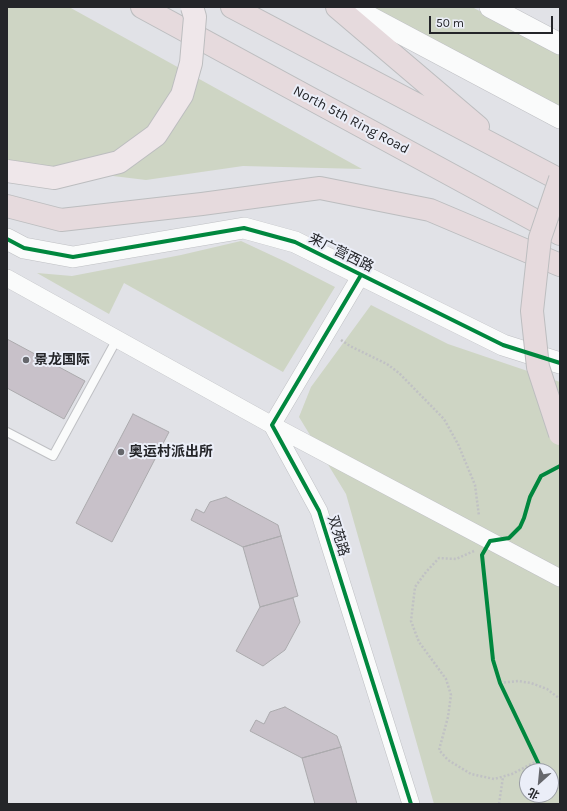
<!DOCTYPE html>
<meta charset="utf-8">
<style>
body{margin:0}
#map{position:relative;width:567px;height:811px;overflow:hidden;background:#e1e2e7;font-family:Karla,"Noto Sans SC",sans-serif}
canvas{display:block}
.frame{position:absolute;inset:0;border:8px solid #242529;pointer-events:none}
.north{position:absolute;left:519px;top:763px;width:40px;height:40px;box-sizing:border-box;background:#ebeef8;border:1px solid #9b9ea5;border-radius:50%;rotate:207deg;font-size:11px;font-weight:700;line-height:16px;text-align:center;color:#242529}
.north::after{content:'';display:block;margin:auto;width:14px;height:18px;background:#66676c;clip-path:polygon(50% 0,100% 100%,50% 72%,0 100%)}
.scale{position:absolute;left:429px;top:16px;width:124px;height:18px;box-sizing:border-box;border:2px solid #242529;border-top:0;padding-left:5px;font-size:12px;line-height:14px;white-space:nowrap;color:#242529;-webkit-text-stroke:3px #ebeef8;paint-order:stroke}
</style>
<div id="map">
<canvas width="567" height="811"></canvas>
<div class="frame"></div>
<div class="north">北</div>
<div class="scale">50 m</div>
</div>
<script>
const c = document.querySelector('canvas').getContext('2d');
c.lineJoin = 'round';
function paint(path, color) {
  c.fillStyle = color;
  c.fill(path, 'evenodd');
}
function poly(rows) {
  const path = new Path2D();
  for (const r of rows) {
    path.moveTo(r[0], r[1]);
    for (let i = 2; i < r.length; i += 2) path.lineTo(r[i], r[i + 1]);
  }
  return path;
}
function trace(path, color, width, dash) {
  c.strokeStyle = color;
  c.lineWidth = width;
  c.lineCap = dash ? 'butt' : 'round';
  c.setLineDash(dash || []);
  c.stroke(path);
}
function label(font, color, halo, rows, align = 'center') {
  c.font = font + ' Karla,"Noto Sans SC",sans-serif';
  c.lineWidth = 4;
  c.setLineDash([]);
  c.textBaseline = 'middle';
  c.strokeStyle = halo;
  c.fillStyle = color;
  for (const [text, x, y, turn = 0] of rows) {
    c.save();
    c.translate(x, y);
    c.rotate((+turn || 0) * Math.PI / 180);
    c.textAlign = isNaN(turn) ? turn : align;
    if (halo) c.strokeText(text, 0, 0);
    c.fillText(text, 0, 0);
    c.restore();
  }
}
const green = poly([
 [7,7,69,7,362,169,243,166,146,180,47,168,7,161],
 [365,7,472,7,560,54,560,111],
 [241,241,286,262,335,287,283,372,124,283,109,314,37,273,72,276,181,255],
 [371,305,448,344,560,382,560,804,434,804,346,494,299,417,311,387],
 [527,771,551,771,551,795,527,795]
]);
const building = poly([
 [7,339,85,381,64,419,7,388,7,339],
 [133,414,169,432,112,542,76,523,133,414],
 [226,497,278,525,281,536,243,547,191,520,196,509,204,513,210,502,226,497],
 [281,536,298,596,260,607,243,547,281,536],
 [293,598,300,622,285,650,263,666,236,651,260,607,293,598],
 [285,707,337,736,341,747,302,758,250,731,256,720,264,724,270,712,285,707],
 [341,747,357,804,315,804,302,758,341,747]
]);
const path = poly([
 [341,340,350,346,387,364,399,373,444,419,458,444,475,485,479,516],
 [474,551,456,559,439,558,426,572,415,587,411,621,419,642,446,679,451,695,448,717,439,750,448,760,471,774,494,779,512,774,537,761],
 [500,683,518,681,531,683,547,689,560,699],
 [551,791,560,789],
 [499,804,503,777]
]);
const service = poly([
 [7,432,53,456,117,339]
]);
const minor = poly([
 [361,275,272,425,319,511,411,804],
 [7,278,272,425,560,578]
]);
const tertiary = poly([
 [351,7,560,118],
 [490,7,560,44],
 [7,239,24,248,73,257,244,228,295,242,503,345,560,363]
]);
const motorway = poly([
 [142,7,560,234],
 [232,7,560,180],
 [337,7,478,127],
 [7,206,61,220,202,204,320,188,430,210,560,265]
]);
const primaryBridge = poly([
 [7,171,54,178,119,162,156,135,182,95,191,63,195,17,192,7]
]);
const motorwayBridge = poly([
 [560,179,540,238,532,311,538,367,560,434]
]);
const cycleway = poly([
 [7,239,24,248,73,257,244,228,295,242,503,345,560,363],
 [361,275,272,425,319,511,411,804],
 [542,771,500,683,493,660,482,555,490,541,509,538,520,527,524,518,530,497,541,476,560,466]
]);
const markers = [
 [26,360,4,"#66676c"],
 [121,452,4,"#66676c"]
];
const streetNames = [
 ["North 5th Ring Road",351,120,28],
 ["来广营西路",341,253,26],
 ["双苑路",338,536,73]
];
const poiNames = [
 ["景龙国际",34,360],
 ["奥运村派出所",129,452]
];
paint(green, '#ced5c4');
paint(building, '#c8c1c9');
trace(building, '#abaaad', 1);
trace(service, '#bfc0c4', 10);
trace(minor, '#bfc0c4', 18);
trace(tertiary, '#bfc0c4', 22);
trace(motorway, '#bcbdbf', 24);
trace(path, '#c0c1c4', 2.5, [2, 2]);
trace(service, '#fafbfb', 8);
trace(minor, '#fafbfb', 17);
trace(tertiary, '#fafbfb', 21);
trace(motorway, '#e6dadd', 22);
trace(primaryBridge, '#bcbdbf', 24, []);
trace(motorwayBridge, '#bcbdbf', 24, []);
trace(primaryBridge, '#efe7ea', 22);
trace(motorwayBridge, '#e6dadd', 22);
trace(cycleway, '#00873e', 4);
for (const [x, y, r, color] of markers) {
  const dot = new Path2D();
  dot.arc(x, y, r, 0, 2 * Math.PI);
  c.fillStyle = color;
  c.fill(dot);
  trace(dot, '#ebeef8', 1.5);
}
label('14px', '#242529', '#ebeef8', streetNames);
label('bold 14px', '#242529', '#ebeef8', poiNames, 'left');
</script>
